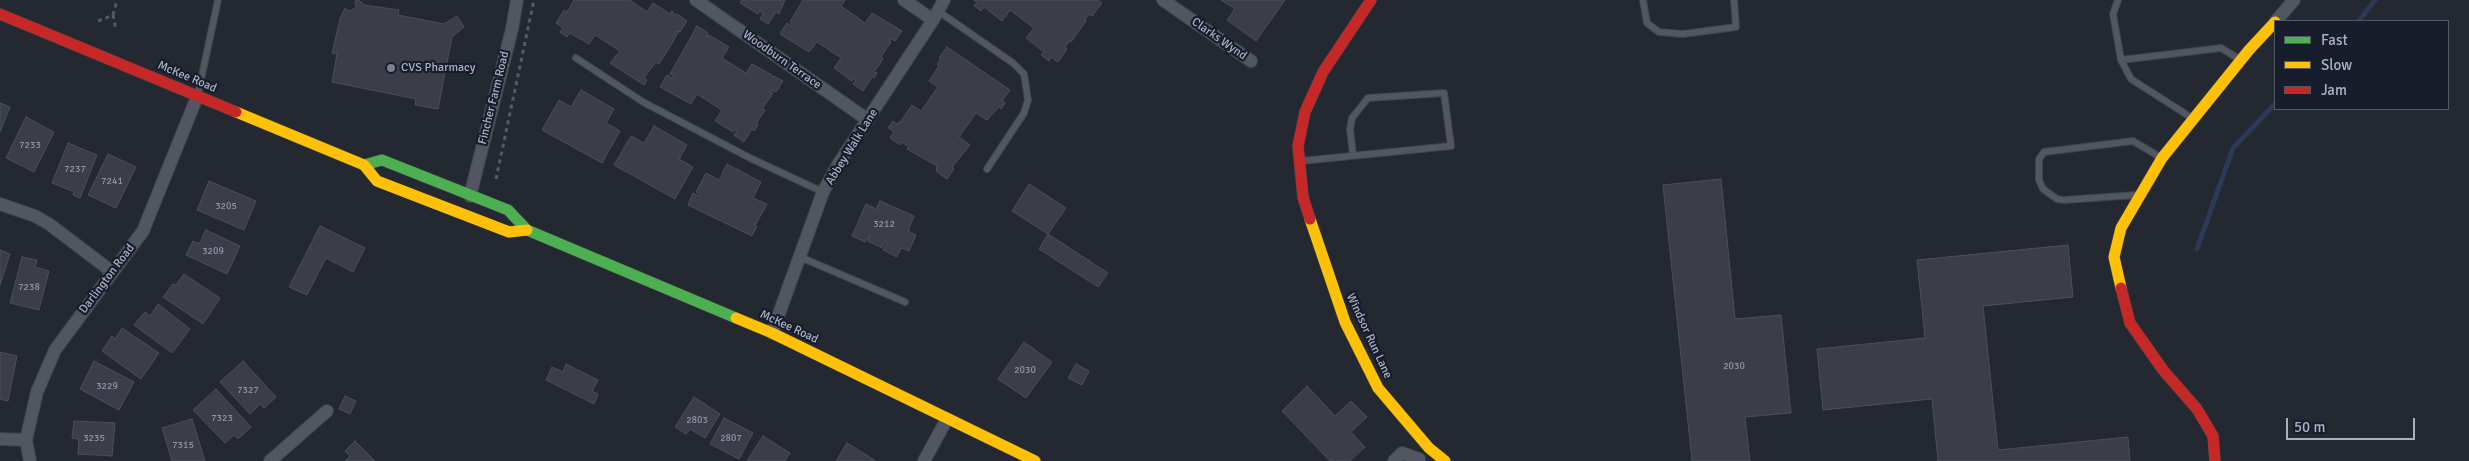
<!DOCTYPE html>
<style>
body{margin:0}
#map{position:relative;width:2469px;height:461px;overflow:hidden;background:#242831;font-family:Signika,sans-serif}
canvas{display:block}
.legend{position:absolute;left:2274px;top:20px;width:175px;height:90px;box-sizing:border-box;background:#171d2b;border:1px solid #525869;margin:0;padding:6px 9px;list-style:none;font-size:15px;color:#aab1c5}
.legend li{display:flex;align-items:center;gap:10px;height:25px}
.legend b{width:25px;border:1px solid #525869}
.scale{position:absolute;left:2286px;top:418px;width:129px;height:22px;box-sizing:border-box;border:2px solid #aab1c5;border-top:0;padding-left:6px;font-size:15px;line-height:18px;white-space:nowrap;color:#aab1c5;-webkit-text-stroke:4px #171d2b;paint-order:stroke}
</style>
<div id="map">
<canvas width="2469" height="461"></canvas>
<ul class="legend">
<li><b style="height:6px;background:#4caf50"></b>Fast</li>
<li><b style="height:6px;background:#ffc107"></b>Slow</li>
<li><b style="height:6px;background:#c62828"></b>Jam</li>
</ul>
<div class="scale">50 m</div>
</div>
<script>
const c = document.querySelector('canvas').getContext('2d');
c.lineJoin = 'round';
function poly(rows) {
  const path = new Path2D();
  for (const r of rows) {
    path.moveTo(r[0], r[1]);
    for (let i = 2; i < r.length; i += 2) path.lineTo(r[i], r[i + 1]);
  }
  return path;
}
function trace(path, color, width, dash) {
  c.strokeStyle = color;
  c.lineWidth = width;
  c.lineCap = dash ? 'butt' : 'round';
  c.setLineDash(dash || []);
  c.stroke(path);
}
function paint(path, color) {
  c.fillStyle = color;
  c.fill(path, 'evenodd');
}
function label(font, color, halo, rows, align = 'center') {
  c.font = font + ' Signika,sans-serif';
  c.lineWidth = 4.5;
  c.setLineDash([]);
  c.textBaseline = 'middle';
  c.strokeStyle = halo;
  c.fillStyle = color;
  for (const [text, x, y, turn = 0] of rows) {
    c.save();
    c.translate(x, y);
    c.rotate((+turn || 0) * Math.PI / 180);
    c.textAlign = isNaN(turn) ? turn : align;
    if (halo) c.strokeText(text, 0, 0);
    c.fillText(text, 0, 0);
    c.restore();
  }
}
const stream = poly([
 [2359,21,2375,0],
 [2197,249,2233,148,2275,104]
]);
const building = poly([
 [359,0,364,5,399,10,398,15,444,24,457,16,464,27,452,37,438,109,415,105,416,99,332,82,337,54,332,53,340,19,345,8,349,11,356,8,355,1,359,0],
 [574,0,630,0,647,12,653,3,670,14,672,11,675,15,677,14,687,21,680,32,676,31,678,32,673,42,659,64,656,62,649,71,644,78,647,80,644,85,610,63,620,51,595,35,589,44,570,33,567,37,560,32,563,28,556,23,564,10,567,12,574,0],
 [742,0,785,0,779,14,776,12,768,24,760,19,763,14,760,11,758,14,740,3,742,0],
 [803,0,845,0,841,6,865,23,872,13,902,31,895,41,891,39,890,41,891,42,881,57,883,59,874,72,877,73,874,78,872,77,863,91,853,84,856,80,854,78,852,81,834,68,841,58,817,42,809,52,780,34,787,23,791,26,792,24,790,22,803,0],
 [974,0,1098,0,1102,3,1092,16,1089,14,1085,20,1086,21,1071,42,1070,40,1065,47,1067,49,1058,62,1051,57,1049,61,1041,55,1044,52,1026,38,1034,28,1010,10,1002,21,984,7,981,11,974,6,977,2,974,0],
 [1221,0,1285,0,1256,41,1227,20,1235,9,1221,0],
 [697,26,708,33,707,38,709,35,729,47,722,58,746,73,752,64,772,75,773,77,774,76,783,81,776,92,772,90,770,92,773,93,762,109,765,110,756,124,758,125,754,131,752,129,744,142,734,135,737,131,735,130,733,132,715,121,722,110,697,94,691,104,660,87,667,75,672,78,674,76,670,74,697,26],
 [947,47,1010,90,1002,101,1005,103,1001,109,999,107,987,120,976,113,959,137,970,145,952,167,954,169,947,179,936,171,937,166,907,149,909,147,902,142,900,145,890,138,894,132,888,128,893,121,897,124,901,121,912,105,921,111,938,87,929,81,939,66,937,64,941,59,939,58,947,47],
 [581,90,614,109,606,123,620,131,602,163,542,130,559,100,571,107,581,90],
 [0,103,10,107,0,132,0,103],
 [26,117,54,132,34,172,6,158,26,117],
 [654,126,687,145,679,159,693,167,675,199,614,165,631,136,644,143,654,126],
 [68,143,97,155,80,198,73,195,74,192,52,183,68,143],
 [108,154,136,167,116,208,88,195,108,154],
 [727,164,761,182,753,198,767,204,756,224,753,224,757,226,752,236,688,205,693,193,698,196,699,194,696,192,706,173,719,180,727,164],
 [1721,179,1735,319,1781,315,1791,413,1745,417,1750,461,1692,461,1663,185,1721,179],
 [209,181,256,201,244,230,197,210,209,181],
 [1029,184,1066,208,1048,234,1012,211,1029,184],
 [880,201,914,216,908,231,916,235,909,251,901,248,897,257,883,250,887,242,885,241,882,248,868,241,871,235,865,242,852,236,866,204,876,209,880,201],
 [320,226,365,248,353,272,326,258,307,295,289,287,320,226],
 [206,230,240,246,227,274,186,255,193,241,199,244,206,230],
 [1048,234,1108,273,1098,287,1039,249,1048,234],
 [2068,245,2073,297,1983,306,1998,450,2128,437,2130,461,1938,461,1932,399,1823,410,1817,349,1925,338,1917,260,2068,245],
 [0,250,10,254,0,285,0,250],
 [22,257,37,260,35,267,49,271,39,310,10,303,22,257],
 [184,274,220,298,203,324,163,297,173,284,176,285,184,274],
 [158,304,190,329,172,353,134,325,145,312,150,316,158,304],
 [122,328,159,353,141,379,102,351,112,336,115,339,122,328],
 [1024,342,1052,362,1026,398,998,379,1024,342],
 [0,352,17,356,8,401,0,399,0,352],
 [94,361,134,382,119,410,80,389,94,361],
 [243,361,276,397,264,408,260,404,250,414,220,382,243,361],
 [566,364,598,380,592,391,598,394,594,404,546,380,552,367,563,372,566,364],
 [1076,364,1089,371,1082,385,1068,378,1076,364],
 [1307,386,1335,416,1351,401,1367,417,1351,432,1365,447,1350,461,1330,461,1282,411,1307,386],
 [216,389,251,427,238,439,234,435,225,443,193,410,216,389],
 [345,396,356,401,350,414,339,409,345,396],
 [694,397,720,414,705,438,690,429,686,434,675,427,694,397],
 [724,418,753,433,739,459,710,444,724,418],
 [192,419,205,461,172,461,162,428,192,419],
 [74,421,115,423,112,456,78,454,79,439,72,438,74,421],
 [763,436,790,453,785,461,747,461,763,436],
 [355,441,375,461,345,461,350,456,345,451,355,441],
 [847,443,876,461,836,461,847,443]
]);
const path = poly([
 [113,15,117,0],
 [98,21,113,15,116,30],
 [496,179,534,0]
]);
const lane = poly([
 [1643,0,1647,23,1659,32,1683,34,1736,27,1734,0],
 [2118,0,2113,14,2121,60,2131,79,2192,118],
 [938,11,1013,63,1024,74,1028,100,1024,113,987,169],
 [576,58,643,102,750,158,823,192],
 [2121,60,2221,48,2239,59],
 [198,94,218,0],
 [1301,161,1451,146,1444,93,1368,98,1352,118,1350,129,1353,155],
 [2136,195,2064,200,2057,199,2043,189,2039,180,2039,159,2044,152,2133,141,2160,157],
 [800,257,905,302]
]);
const street = poly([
 [696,0,868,120],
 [904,0,933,20],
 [1163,0,1251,61],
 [2276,21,2294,0],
 [470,196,512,29,517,0],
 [0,204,35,216,49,224,111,271],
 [772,333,823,192,839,163,933,20,944,0],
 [0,439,26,440],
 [30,461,26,440,37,392,55,350,143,231,197,97],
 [270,461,327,411],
 [924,461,947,419],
 [1394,461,1402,453,1419,459,1419,461]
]);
const fast = poly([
 [364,165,382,160,508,210,527,230,736,318]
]);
const slow = poly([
 [236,112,364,165,377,181,509,232,527,230],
 [1310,219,1345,322,1378,388,1429,448,1445,461],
 [2121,288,2114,257,2121,228,2162,158,2249,50,2275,22],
 [736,318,772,333,1035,461]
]);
const jam = poly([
 [0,14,236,112],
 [1310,219,1303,197,1298,146,1305,112,1323,72,1371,0],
 [2121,288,2130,323,2163,370,2197,409,2213,436,2215,461]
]);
const markers = [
 [391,68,5,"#7b8191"]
];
const numberNames = [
 ["7233",30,145],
 ["7237",75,169],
 ["7241",112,181],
 ["3205",226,206],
 ["3212",884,224],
 ["3209",213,251],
 ["7238",29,287],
 ["2030",1734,366],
 ["2030",1025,370],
 ["3229",107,386],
 ["7327",248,390],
 ["7323",222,418],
 ["2803",697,420],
 ["3235",94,438],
 ["2807",731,438],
 ["7315",183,445]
];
const streetNames = [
 ["Clarks Wynd",1219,39,35],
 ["Woodburn Terrace",782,60,35],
 ["McKee Road",187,77,23],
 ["Fincher Farm Road",494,98,-76],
 ["Abbey Walk Lane",852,147,-58],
 ["Darlington Road",107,279,-53],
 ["McKee Road",789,327,25],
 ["Windsor Run Lane",1369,336,65]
];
const poiNames = [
 ["CVS Pharmacy",401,68]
];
trace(stream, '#2c3959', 5);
paint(building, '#3b3e48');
trace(building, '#4b4f5a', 1);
trace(lane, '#40434a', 8);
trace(street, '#40434a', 14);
trace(fast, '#40434a', 12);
trace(slow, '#40434a', 12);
trace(jam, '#40434a', 12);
trace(path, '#555a64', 3, [4, 4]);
trace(lane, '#525660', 6);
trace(street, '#525660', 12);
trace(fast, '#4caf50', 11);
trace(slow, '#ffc107', 11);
trace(jam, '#c62828', 11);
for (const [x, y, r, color] of markers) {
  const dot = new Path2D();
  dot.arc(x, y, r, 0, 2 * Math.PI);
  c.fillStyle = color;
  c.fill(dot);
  trace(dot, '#171d2b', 2);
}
label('10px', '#8e94a6', null, numberNames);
label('12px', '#aab1c5', '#171d2b', streetNames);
label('12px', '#aab1c5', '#171d2b', poiNames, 'left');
</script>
